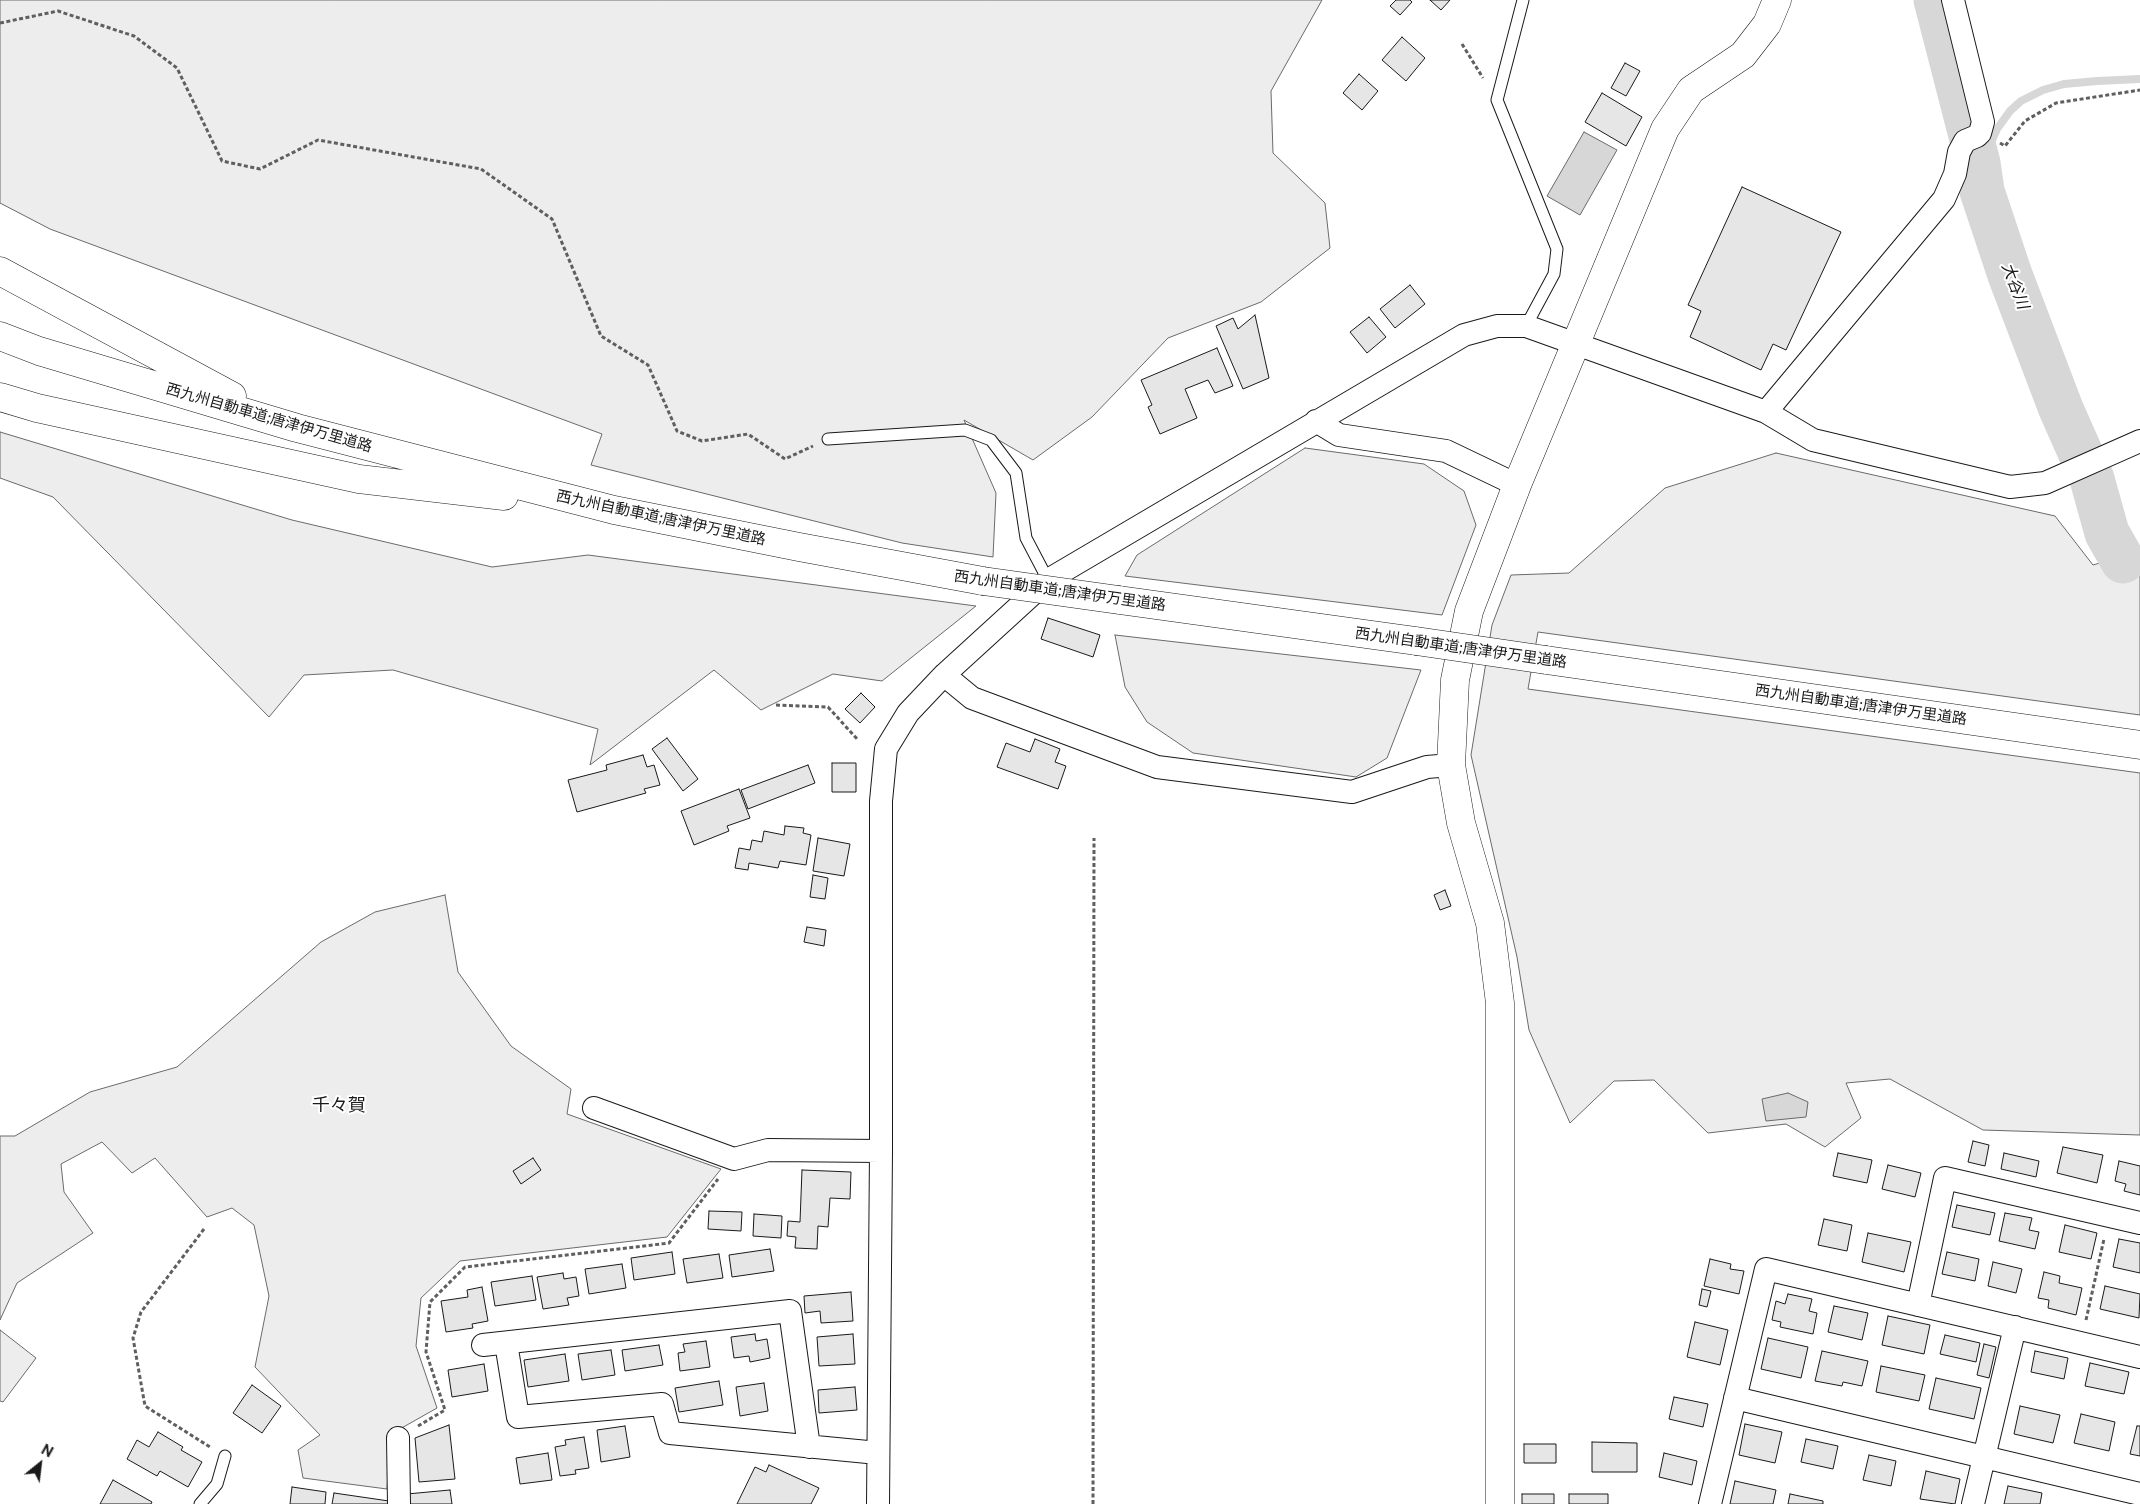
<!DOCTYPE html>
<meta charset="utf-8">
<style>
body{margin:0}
#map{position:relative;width:2140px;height:1504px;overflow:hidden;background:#fff;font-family:"Public Sans",sans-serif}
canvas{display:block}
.north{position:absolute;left:15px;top:1439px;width:50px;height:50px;-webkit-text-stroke:4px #fff;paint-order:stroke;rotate:29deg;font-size:14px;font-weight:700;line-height:20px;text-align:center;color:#1a1a1a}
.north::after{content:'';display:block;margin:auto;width:18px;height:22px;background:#1a1a1a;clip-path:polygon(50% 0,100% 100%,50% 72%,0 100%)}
</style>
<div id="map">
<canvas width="2140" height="1504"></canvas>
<div class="north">N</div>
</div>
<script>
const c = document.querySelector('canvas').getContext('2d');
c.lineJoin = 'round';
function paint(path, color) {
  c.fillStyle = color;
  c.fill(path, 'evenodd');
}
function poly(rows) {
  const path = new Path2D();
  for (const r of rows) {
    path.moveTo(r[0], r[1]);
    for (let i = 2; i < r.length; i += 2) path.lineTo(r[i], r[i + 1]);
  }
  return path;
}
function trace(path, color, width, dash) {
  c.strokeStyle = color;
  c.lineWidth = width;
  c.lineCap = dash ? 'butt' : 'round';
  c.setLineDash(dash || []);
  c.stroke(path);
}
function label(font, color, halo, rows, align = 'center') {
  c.font = font + ' "Public Sans","Noto Sans JP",sans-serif';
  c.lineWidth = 4;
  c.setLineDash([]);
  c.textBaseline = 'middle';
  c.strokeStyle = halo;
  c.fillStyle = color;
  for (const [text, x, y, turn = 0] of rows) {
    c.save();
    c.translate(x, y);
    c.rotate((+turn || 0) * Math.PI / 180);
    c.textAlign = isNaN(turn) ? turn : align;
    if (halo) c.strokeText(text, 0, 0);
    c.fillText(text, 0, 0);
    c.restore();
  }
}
const built = poly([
 [0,0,1322,0,1271,91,1273,153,1325,203,1330,248,1261,302,1168,338,1092,417,1033,460,964,420,996,493,993,557,902,543,591,465,602,434,50,229,0,203,0,0],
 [0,432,292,520,492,567,588,555,976,606,882,681,833,674,761,710,714,670,590,765,598,729,393,670,304,675,269,717,53,497,0,478,0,432],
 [1305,448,1424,464,1464,491,1476,525,1442,615,1125,576,1137,555,1305,448],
 [1776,453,2055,516,2093,565,2140,551,2140,715,1538,632,1528,689,2140,773,2140,1135,1983,1130,1890,1079,1846,1083,1861,1118,1825,1147,1786,1124,1708,1133,1654,1080,1614,1081,1570,1123,1529,1030,1517,957,1471,755,1492,625,1511,575,1569,573,1665,488,1776,453],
 [1115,635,1421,670,1387,758,1356,777,1193,753,1147,722,1125,687,1115,635],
 [445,895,458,972,511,1046,571,1089,567,1114,721,1169,667,1237,460,1261,421,1298,416,1346,437,1408,391,1434,387,1489,303,1478,298,1450,320,1435,255,1367,269,1296,254,1225,232,1208,207,1217,155,1158,132,1173,102,1142,61,1164,64,1192,93,1233,17,1283,0,1320,0,1136,15,1136,90,1092,177,1067,321,942,375,912,445,895],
 [0,1330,36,1358,3,1402,0,1401,0,1330]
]);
const water = poly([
 [1584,132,1617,150,1580,215,1547,196,1584,132],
 [1788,1093,1808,1102,1806,1117,1766,1121,1762,1099,1788,1093]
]);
const stream = poly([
 [1978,163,1986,154,1997,129,2010,111,2021,101,2043,90,2064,84,2097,81,2140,79]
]);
const river = poly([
 [1936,0,1978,163,1982,191,2010,275,2061,409,2092,479,2107,533,2123,561]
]);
const building = poly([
 [1396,0,1410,0,1412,2,1400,15,1390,6,1396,0],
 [1430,0,1450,0,1441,10,1430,0],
 [1402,37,1425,58,1406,81,1382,60,1402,37],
 [1625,63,1640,71,1626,96,1611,88,1625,63],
 [1359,74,1378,91,1362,110,1343,93,1359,74],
 [1602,93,1642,117,1626,146,1585,122,1602,93],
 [1742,187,1841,232,1786,350,1773,344,1761,370,1690,337,1701,311,1688,305,1742,187],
 [1410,285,1425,304,1395,328,1380,309,1410,285],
 [1255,315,1269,378,1243,389,1216,326,1233,318,1238,329,1255,315],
 [1369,317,1386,337,1367,353,1350,332,1369,317],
 [1217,348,1233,386,1215,393,1208,380,1185,389,1197,418,1160,434,1148,407,1152,405,1141,380,1217,348],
 [1048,618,1100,635,1093,657,1041,639,1048,618],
 [861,693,875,707,860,723,845,709,861,693],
 [667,738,698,779,683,791,652,749,667,738],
 [1035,739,1060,749,1055,762,1066,766,1058,789,997,767,1006,743,1030,752,1035,739],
 [643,755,647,767,654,765,660,785,644,789,646,793,577,812,568,780,607,770,606,765,643,755],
 [832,763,856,763,856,792,832,792,832,763],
 [808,765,815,783,748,809,741,790,808,765],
 [739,789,750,818,727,826,729,831,694,845,681,811,739,789],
 [785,826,804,828,803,833,811,835,806,865,780,861,778,868,749,863,748,870,735,868,739,848,750,850,752,840,762,842,764,831,784,835,785,826],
 [818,838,850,844,844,876,813,871,818,838],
 [813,875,828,878,825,899,810,897,813,875],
 [1445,890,1451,906,1440,910,1434,895,1445,890],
 [807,927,826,930,824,946,804,942,807,927],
 [1973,1141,1989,1145,1985,1166,1968,1162,1973,1141],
 [2063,1147,2103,1155,2097,1183,2057,1173,2063,1147],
 [1838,1153,1872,1160,1867,1183,1833,1176,1838,1153],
 [2004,1153,2039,1161,2036,1177,2001,1169,2004,1153],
 [533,1158,541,1170,521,1184,513,1171,533,1158],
 [2119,1161,2140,1166,2140,1195,2124,1191,2126,1184,2115,1181,2119,1161],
 [1888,1165,1921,1173,1915,1197,1882,1189,1888,1165],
 [802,1170,851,1172,850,1199,830,1198,828,1227,818,1226,817,1249,795,1248,796,1237,787,1236,788,1221,800,1222,802,1170],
 [1957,1205,1995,1213,1990,1235,1952,1227,1957,1205],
 [709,1211,742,1212,741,1231,708,1229,709,1211],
 [2005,1213,2032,1218,2029,1230,2039,1232,2035,1249,1999,1241,2005,1213],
 [754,1214,782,1216,781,1238,753,1236,754,1214],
 [1824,1219,1852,1225,1847,1251,1818,1245,1824,1219],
 [2065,1225,2097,1233,2091,1259,2059,1252,2065,1225],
 [1868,1233,1911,1242,1904,1272,1862,1262,1868,1233],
 [2119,1239,2140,1243,2140,1273,2113,1267,2119,1239],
 [770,1249,774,1271,732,1277,729,1255,770,1249],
 [672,1252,675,1274,634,1280,631,1258,672,1252],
 [1947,1252,1979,1259,1975,1281,1942,1274,1947,1252],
 [719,1254,723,1278,687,1283,683,1259,719,1254],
 [1710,1259,1731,1264,1730,1269,1744,1271,1739,1294,1704,1286,1710,1259],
 [1993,1262,2022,1269,2016,1293,1988,1286,1993,1262],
 [622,1264,626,1288,589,1294,585,1269,622,1264],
 [2044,1272,2060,1276,2059,1283,2082,1288,2076,1315,2048,1308,2049,1300,2038,1298,2044,1272],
 [563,1273,564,1279,576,1277,579,1296,567,1298,569,1305,543,1309,537,1277,563,1273],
 [532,1276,536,1300,495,1306,491,1282,532,1276],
 [2105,1286,2140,1294,2139,1318,2100,1309,2105,1286],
 [482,1287,488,1321,472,1324,473,1328,446,1332,441,1301,468,1297,467,1290,482,1287],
 [1702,1289,1711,1291,1707,1307,1699,1305,1702,1289],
 [851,1292,853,1321,821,1323,820,1311,805,1313,804,1296,851,1292],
 [1788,1294,1812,1299,1809,1311,1817,1313,1813,1334,1780,1327,1781,1322,1772,1320,1776,1301,1785,1304,1788,1294],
 [1834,1306,1868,1313,1862,1340,1828,1332,1834,1306],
 [1888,1316,1930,1325,1924,1354,1882,1345,1888,1316],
 [1695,1322,1728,1330,1720,1365,1687,1357,1695,1322],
 [755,1334,756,1341,767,1339,770,1358,750,1362,749,1356,734,1358,731,1337,755,1334],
 [853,1334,855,1364,819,1366,817,1337,853,1334],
 [1945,1335,1980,1343,1976,1362,1940,1354,1945,1335],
 [1768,1338,1808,1347,1801,1378,1761,1369,1768,1338],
 [706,1341,710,1367,680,1371,678,1353,685,1352,683,1344,706,1341],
 [1984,1344,1996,1347,1989,1378,1977,1375,1984,1344],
 [659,1345,663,1365,625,1371,622,1350,659,1345],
 [611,1350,615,1375,582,1380,578,1354,611,1350],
 [1822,1351,1868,1361,1862,1386,1843,1382,1842,1386,1815,1381,1822,1351],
 [2035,1351,2068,1358,2064,1379,2031,1372,2035,1351],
 [565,1354,569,1381,528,1387,524,1360,565,1354],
 [2090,1363,2129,1372,2124,1394,2085,1386,2090,1363],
 [484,1364,488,1391,452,1397,448,1370,484,1364],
 [1881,1366,1925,1375,1919,1401,1876,1392,1881,1366],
 [1936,1378,1981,1388,1974,1419,1929,1409,1936,1378],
 [719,1381,723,1405,679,1412,675,1388,719,1381],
 [764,1383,768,1411,740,1416,736,1387,764,1383],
 [252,1385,281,1406,262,1433,233,1413,252,1385],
 [855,1387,857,1410,819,1413,818,1390,855,1387],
 [1674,1397,1708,1404,1703,1427,1669,1419,1674,1397],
 [2020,1406,2060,1415,2053,1443,2014,1434,2020,1406],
 [2081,1414,2115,1422,2109,1451,2074,1443,2081,1414],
 [1745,1424,1782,1432,1775,1463,1739,1455,1745,1424],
 [449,1425,455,1479,419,1482,415,1438,449,1425],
 [625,1426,630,1457,601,1462,597,1430,625,1426],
 [2137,1426,2140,1426,2140,1456,2130,1454,2137,1426],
 [158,1432,183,1447,181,1450,202,1462,188,1487,160,1471,157,1476,127,1459,137,1440,149,1447,158,1432],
 [584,1437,589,1468,575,1470,576,1474,560,1476,555,1447,566,1445,565,1440,584,1437],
 [1806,1439,1838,1446,1833,1469,1801,1462,1806,1439],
 [1592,1442,1637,1443,1637,1472,1592,1472,1592,1442],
 [1524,1444,1556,1444,1556,1463,1524,1463,1524,1444],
 [548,1453,552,1480,520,1484,516,1458,548,1453],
 [1664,1453,1697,1461,1692,1485,1659,1477,1664,1453],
 [1869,1455,1896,1461,1891,1486,1863,1480,1869,1455],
 [769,1465,819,1488,811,1504,737,1504,755,1467,766,1472,769,1465],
 [1926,1471,1960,1479,1955,1504,1920,1499,1926,1471],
 [113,1480,152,1502,151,1504,100,1504,113,1480],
 [1735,1481,1776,1490,1773,1504,1730,1504,1735,1481],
 [2008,1486,2042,1493,2040,1504,2004,1504,2008,1486],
 [292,1487,326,1492,325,1504,290,1504,292,1487],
 [450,1490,452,1504,408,1504,407,1494,450,1490],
 [334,1493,389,1501,388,1504,332,1504,334,1493],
 [1522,1494,1554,1494,1554,1504,1522,1504,1522,1494],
 [1569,1494,1608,1494,1608,1504,1569,1504,1569,1494],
 [1790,1494,1823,1501,1823,1504,1788,1504,1790,1494]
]);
const path = poly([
 [0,23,58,11,134,36,177,68,222,161,260,169,318,140,481,169,552,219,601,336,648,365,677,431,702,441,748,434,785,459,813,446],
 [1462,44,1483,78],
 [2000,143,2005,146,2025,121,2056,103,2140,90],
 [776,705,828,707,858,740],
 [204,1229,141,1312,133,1338,145,1406,210,1447],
 [2086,1320,2104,1239],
 [418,1426,445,1410,426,1352,430,1302,465,1267,669,1243,718,1179],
 [1093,1504,1094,838]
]);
const lane = poly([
 [1523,0,1497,100,1557,249,1554,274,1526,326],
 [828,439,965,430,991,440,1016,473,1026,538,1048,580],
 [200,1504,217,1484,225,1456]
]);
const street = poly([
 [1766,412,1944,199,1955,174,1959,152,1965,141,1977,136,1980,133,1983,122,1953,0],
 [1316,421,1339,435,1446,451,1517,485],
 [944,675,972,698,1157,767,1352,792,1427,767,1451,765],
 [594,1108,734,1159,768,1150,881,1151],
 [1918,1305,1945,1178,2140,1223],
 [506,1343,518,1417,662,1404,670,1433,878,1453],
 [483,1345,790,1311,809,1447],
 [1735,1398,2140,1494],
 [398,1438,399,1504],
 [878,1504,881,1151,881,801,886,749,908,713,944,675,1048,580,1464,335,1497,326,1526,326,1766,412,1813,440,2010,487,2045,483,2140,441],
 [1710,1504,1766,1269,2140,1357],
 [1973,1504,2015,1327]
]);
const secondary = poly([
 [1500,1504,1500,1003,1490,923,1461,823,1451,765,1455,680,1469,611,1517,485,1665,129,1691,90,1743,55,1767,24,1777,0]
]);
const highway = poly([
 [0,271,232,396],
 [0,336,39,351,297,428,614,510,799,547,983,581],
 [0,397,37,408,359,479,504,496],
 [1119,600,1416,641],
 [1546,660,2140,745]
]);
const highwayBridge = poly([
 [983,581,1119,600],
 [1416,641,1546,660]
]);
const streetNames = [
 ["西九州自動車道;唐津伊万里道路",269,418,16],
 ["西九州自動車道;唐津伊万里道路",661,518,12],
 ["西九州自動車道;唐津伊万里道路",1060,591,8],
 ["西九州自動車道;唐津伊万里道路",1461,648,8],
 ["西九州自動車道;唐津伊万里道路",1861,705,8]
];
const waterNames = [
 ["大谷川",2015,286,69]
];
const quarterNames = [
 ["千々賀",339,1105]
];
paint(built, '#ededed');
trace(built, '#6a6a6a', 1);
paint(water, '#d7d7d7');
trace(water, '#6a6a6a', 1);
trace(stream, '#d7d7d7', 8);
trace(river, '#d7d7d7', 45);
paint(building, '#e6e6e6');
trace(building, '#1a1a1a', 1);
trace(lane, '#1a1a1a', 13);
trace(street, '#1a1a1a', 24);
trace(secondary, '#1a1a1a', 29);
trace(highway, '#1a1a1a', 29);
trace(path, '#5f5f5f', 3, [4, 2.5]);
trace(lane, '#fff', 11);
trace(street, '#fff', 22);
trace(secondary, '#fff', 28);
trace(highway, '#fff', 28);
trace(highwayBridge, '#1a1a1a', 29, []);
trace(highwayBridge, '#fff', 28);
label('15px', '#1a1a1a', '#fff', streetNames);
label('italic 16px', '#1a1a1a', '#fff', waterNames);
label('18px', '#1a1a1a', '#fff', quarterNames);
</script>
